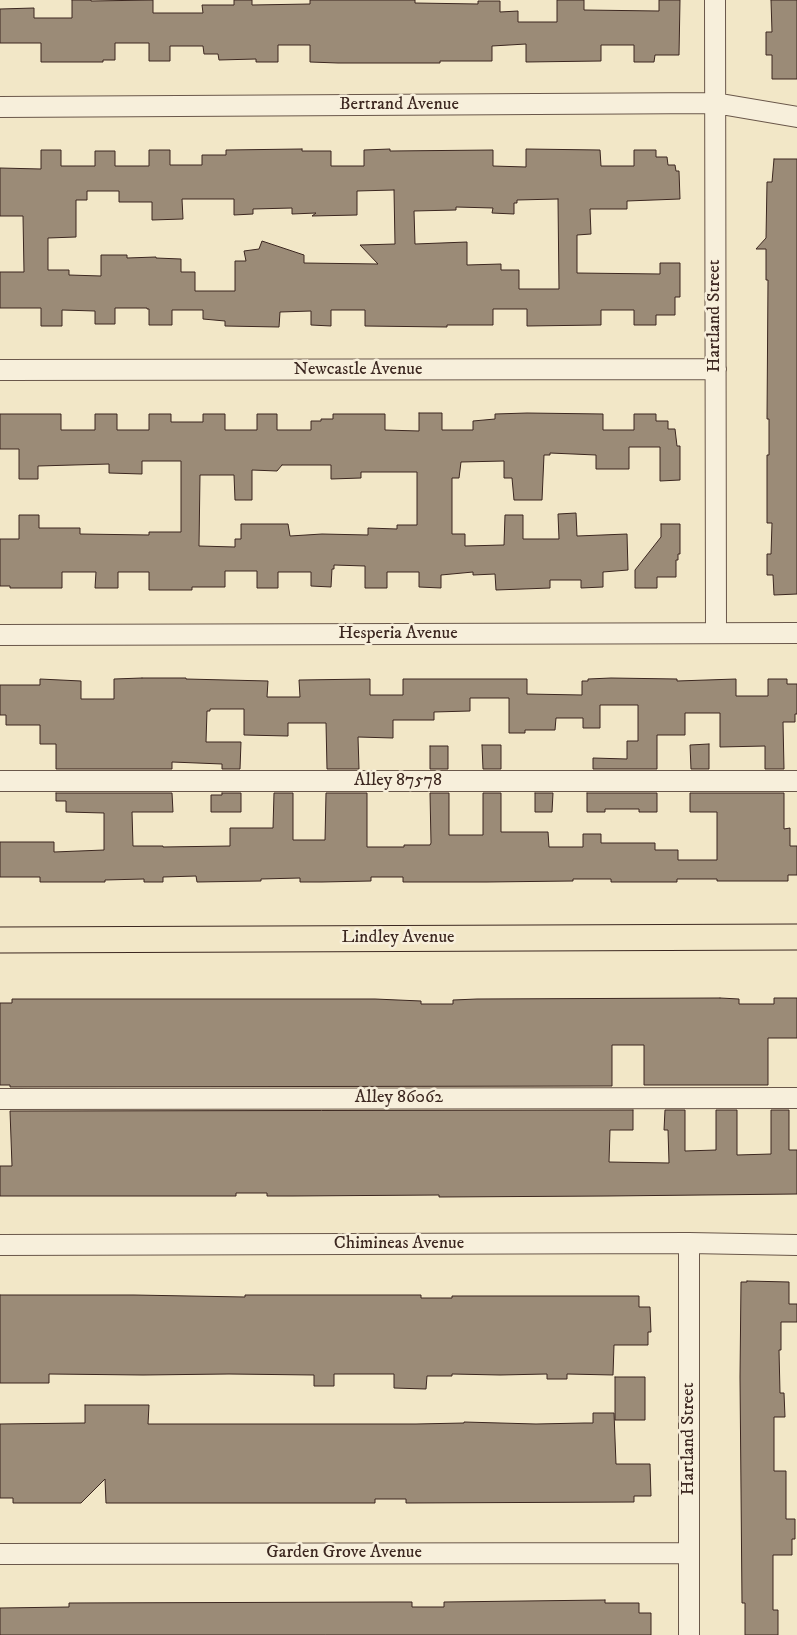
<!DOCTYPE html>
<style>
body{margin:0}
canvas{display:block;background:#f2e7c7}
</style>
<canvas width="797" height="1635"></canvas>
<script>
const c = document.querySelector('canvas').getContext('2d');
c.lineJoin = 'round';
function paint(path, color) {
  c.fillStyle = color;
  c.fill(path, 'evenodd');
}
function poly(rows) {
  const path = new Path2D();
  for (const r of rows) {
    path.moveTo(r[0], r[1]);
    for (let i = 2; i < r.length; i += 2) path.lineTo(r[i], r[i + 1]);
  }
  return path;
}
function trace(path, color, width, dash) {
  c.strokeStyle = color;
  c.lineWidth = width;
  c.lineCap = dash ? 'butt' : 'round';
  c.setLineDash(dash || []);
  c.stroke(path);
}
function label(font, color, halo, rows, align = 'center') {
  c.font = font + ' "IM FELL DW Pica",serif';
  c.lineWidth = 5;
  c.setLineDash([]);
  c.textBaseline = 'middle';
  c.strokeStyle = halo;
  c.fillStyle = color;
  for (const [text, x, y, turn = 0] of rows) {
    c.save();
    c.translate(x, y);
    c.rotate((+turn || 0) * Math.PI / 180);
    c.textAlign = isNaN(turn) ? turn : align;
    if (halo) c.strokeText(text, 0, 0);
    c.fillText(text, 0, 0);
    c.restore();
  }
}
const building = poly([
 [72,0,91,0,91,1,153,0,153,13,203,13,202,5,234,5,234,0,252,0,252,5,310,4,310,0,415,0,415,3,478,4,478,1,500,1,500,12,518,11,518,22,557,22,557,0,584,0,584,10,659,11,659,0,680,0,679,55,655,55,654,62,634,62,634,45,601,45,601,61,526,62,526,44,492,46,492,61,440,61,440,63,338,63,310,62,310,45,278,45,278,62,256,62,256,59,219,60,218,54,204,54,203,46,170,46,170,61,149,61,149,43,115,43,115,60,103,60,103,62,41,62,41,43,0,43,0,9,34,8,34,18,72,18,72,0],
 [771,0,797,0,797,79,772,79,772,55,766,55,766,32,772,32,771,0],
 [302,149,302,151,331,151,331,166,364,166,364,150,390,149,390,151,493,150,493,166,526,167,526,149,600,150,601,166,634,166,634,150,656,150,656,157,667,157,668,165,675,165,676,171,679,171,680,199,627,201,627,209,590,209,591,234,577,235,577,273,660,274,660,263,680,263,680,297,675,297,675,315,656,315,656,325,634,325,634,310,601,310,601,325,527,326,527,309,493,309,493,325,447,325,447,327,365,326,365,310,331,310,331,326,311,325,311,311,280,312,279,327,225,326,225,321,203,319,203,310,172,310,172,325,149,325,149,309,147,309,147,308,115,308,115,324,95,324,95,311,62,310,62,326,41,326,41,308,0,308,0,272,24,272,23,216,0,216,0,168,41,169,41,150,61,150,61,166,95,166,95,151,115,151,115,166,149,166,149,150,170,150,170,165,202,165,202,155,226,155,226,150,302,149],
 [394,190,395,244,360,245,378,264,304,263,304,255,262,241,259,249,244,251,246,261,235,261,235,291,195,291,195,272,181,272,181,259,156,258,156,257,127,258,127,255,101,255,101,276,69,275,69,270,48,270,48,238,76,237,76,200,87,200,87,191,119,191,119,202,152,202,152,220,183,219,182,199,234,199,234,215,253,214,253,209,292,208,292,214,316,213,312,216,357,215,357,191,394,190],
 [558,199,559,289,519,289,519,270,501,270,501,264,467,265,467,242,415,244,414,211,456,210,456,207,493,208,492,213,514,214,514,203,517,203,517,200,558,199],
 [774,159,797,159,797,594,774,595,773,575,767,575,767,554,771,554,772,523,767,523,767,455,769,455,769,419,767,419,768,280,766,280,766,249,756,249,766,238,767,182,772,182,774,159],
 [419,413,442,413,442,430,473,430,473,421,495,419,495,414,527,413,603,414,603,430,634,430,634,414,656,414,656,421,668,421,668,429,675,429,677,446,680,446,680,480,660,481,660,447,629,447,629,469,596,469,596,455,550,453,550,455,544,455,542,500,514,500,512,478,504,478,504,461,461,462,459,478,452,478,452,534,465,534,465,546,504,545,505,515,523,515,523,539,559,539,558,514,576,513,577,536,627,534,628,570,603,572,603,587,581,588,581,580,550,580,550,588,496,590,495,574,473,575,473,572,441,575,441,588,419,587,419,572,387,572,387,588,365,588,365,566,334,565,334,569,332,569,331,587,311,586,311,572,278,572,278,588,257,588,257,571,225,571,225,587,192,587,192,590,149,590,149,572,118,572,118,588,95,588,96,572,62,572,62,588,10,588,10,586,0,586,0,539,19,539,19,515,39,515,39,528,80,528,80,534,149,535,149,532,181,532,181,461,142,461,142,474,109,473,109,464,38,466,38,479,19,479,19,449,0,449,0,414,61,414,61,430,95,430,95,414,117,414,117,430,149,430,149,414,171,414,171,422,203,422,203,414,225,414,225,430,257,430,257,414,277,414,277,430,311,430,311,421,321,421,321,419,333,419,333,414,385,414,385,430,419,431,419,413],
 [282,465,331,465,331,479,361,478,361,472,417,472,417,525,397,525,397,529,368,528,368,535,322,534,290,536,288,524,241,524,241,539,235,539,235,547,199,546,200,475,234,475,235,500,252,500,252,470,277,471,282,465],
 [661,524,680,524,680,554,678,554,678,560,676,560,676,577,657,577,657,588,635,588,635,570,661,537,661,524],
 [142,678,186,678,186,679,268,681,267,697,300,697,299,680,370,679,370,695,403,695,403,679,527,679,527,694,582,695,582,681,588,681,588,679,611,678,677,679,677,681,736,679,736,696,768,696,768,679,787,679,787,684,797,684,797,714,795,714,795,722,783,722,784,769,765,769,765,746,720,747,720,713,685,713,685,735,657,735,657,769,593,769,593,758,627,759,627,741,638,741,638,705,600,705,600,728,583,728,583,718,556,718,555,730,525,730,525,733,509,733,509,698,470,698,470,711,434,712,434,720,393,720,393,738,358,737,359,769,327,769,326,723,288,723,288,736,244,735,244,709,210,709,210,711,207,711,206,742,241,742,240,769,222,769,222,764,172,762,172,769,56,769,56,744,40,744,40,725,6,725,6,715,0,715,0,685,40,685,40,679,81,681,81,699,114,699,114,679,142,678],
 [709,744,709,769,691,769,690,745,709,744],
 [482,745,501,745,501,769,483,769,482,745],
 [430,746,448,746,448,769,430,769,430,746],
 [56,793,172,793,173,812,132,812,133,846,163,846,163,847,230,846,230,828,273,828,274,793,293,793,293,840,325,840,326,793,367,793,367,847,404,847,404,845,430,845,431,843,430,793,449,793,449,835,483,835,483,793,501,793,501,832,548,832,549,847,583,847,583,834,601,834,601,843,655,843,655,850,678,850,678,860,717,860,717,812,690,812,690,793,784,793,784,829,790,828,790,846,797,846,797,875,788,875,788,881,717,881,717,879,677,879,677,882,611,882,611,879,573,879,573,881,487,882,403,882,403,877,371,877,371,881,322,882,300,882,300,878,261,879,261,881,197,882,196,876,163,877,163,882,144,882,144,879,105,880,105,882,40,882,40,877,0,877,0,842,54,842,54,852,104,850,104,813,66,812,66,801,56,801,56,793],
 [222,793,241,793,241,812,211,812,211,795,222,795,222,793],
 [535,793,553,793,552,812,535,812,535,793],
 [587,793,657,793,657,812,639,812,639,809,605,809,605,812,587,812,587,793],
 [720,998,739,999,739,1004,774,1004,774,998,797,998,797,1038,768,1038,768,1085,644,1085,644,1045,612,1045,612,1086,10,1087,10,1085,0,1085,0,1003,12,1003,12,999,375,999,421,1001,421,1004,453,1004,453,1000,477,999,720,998],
 [633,1110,633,1130,610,1130,609,1162,669,1163,668,1130,664,1130,665,1110,685,1110,685,1151,716,1150,716,1110,737,1110,737,1155,771,1154,771,1110,789,1110,789,1150,797,1150,797,1194,608,1196,439,1197,439,1195,293,1196,267,1196,267,1193,236,1193,236,1196,0,1196,0,1166,12,1166,10,1111,633,1110],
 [747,1281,789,1282,789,1304,797,1304,797,1322,781,1322,781,1350,779,1350,780,1393,784,1393,785,1417,774,1417,774,1471,786,1471,786,1519,795,1519,795,1539,792,1539,792,1555,773,1555,773,1610,778,1610,778,1635,745,1635,745,1603,742,1603,740,1377,741,1282,747,1282,747,1281],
 [0,1295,134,1295,245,1297,245,1295,421,1295,421,1298,452,1298,452,1296,639,1296,639,1307,650,1307,651,1332,648,1332,648,1345,614,1345,613,1375,567,1374,567,1379,547,1379,547,1374,500,1375,452,1374,452,1376,427,1376,426,1389,394,1388,394,1374,334,1374,334,1386,314,1386,314,1375,229,1374,143,1375,49,1374,49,1383,0,1383,0,1295],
 [615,1377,645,1377,645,1420,615,1420,615,1377],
 [85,1405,149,1405,148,1424,416,1424,464,1423,464,1422,536,1424,584,1423,593,1423,593,1413,614,1413,616,1464,650,1464,651,1496,634,1496,634,1502,406,1503,406,1499,375,1499,375,1503,106,1503,105,1479,81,1503,13,1503,13,1498,0,1498,0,1424,85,1423,85,1405],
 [605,1600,605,1603,639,1603,639,1613,651,1613,651,1635,0,1635,0,1608,69,1607,69,1603,391,1602,412,1602,412,1607,444,1607,444,1602,605,1600]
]);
const minor = poly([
 [715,0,716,633],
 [0,107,715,103,797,117],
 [0,370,716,369],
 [0,635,797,633],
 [0,781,797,781],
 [0,1099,797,1098],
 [0,1245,689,1243,797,1245],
 [0,1554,688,1553],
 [689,1635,689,1243]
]);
const major = poly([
 [0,940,797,937]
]);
const streetNames = [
 ["Bertrand Avenue",399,105],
 ["Hartland Street",715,316,-90],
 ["Newcastle Avenue",358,370],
 ["Hesperia Avenue",398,634],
 ["Alley 87578",398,781],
 ["Lindley Avenue",398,938],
 ["Alley 86062",399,1098],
 ["Chimineas Avenue",399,1244],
 ["Hartland Street",689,1439,-90],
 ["Garden Grove Avenue",344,1553]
];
paint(building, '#9b8b77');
trace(building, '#3c2720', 1);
trace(minor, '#6a574a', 22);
trace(major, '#3c2720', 27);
trace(minor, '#f7efdb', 20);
trace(major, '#f2e7c7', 25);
label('18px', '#3c2720', '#f7efdb', streetNames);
</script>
